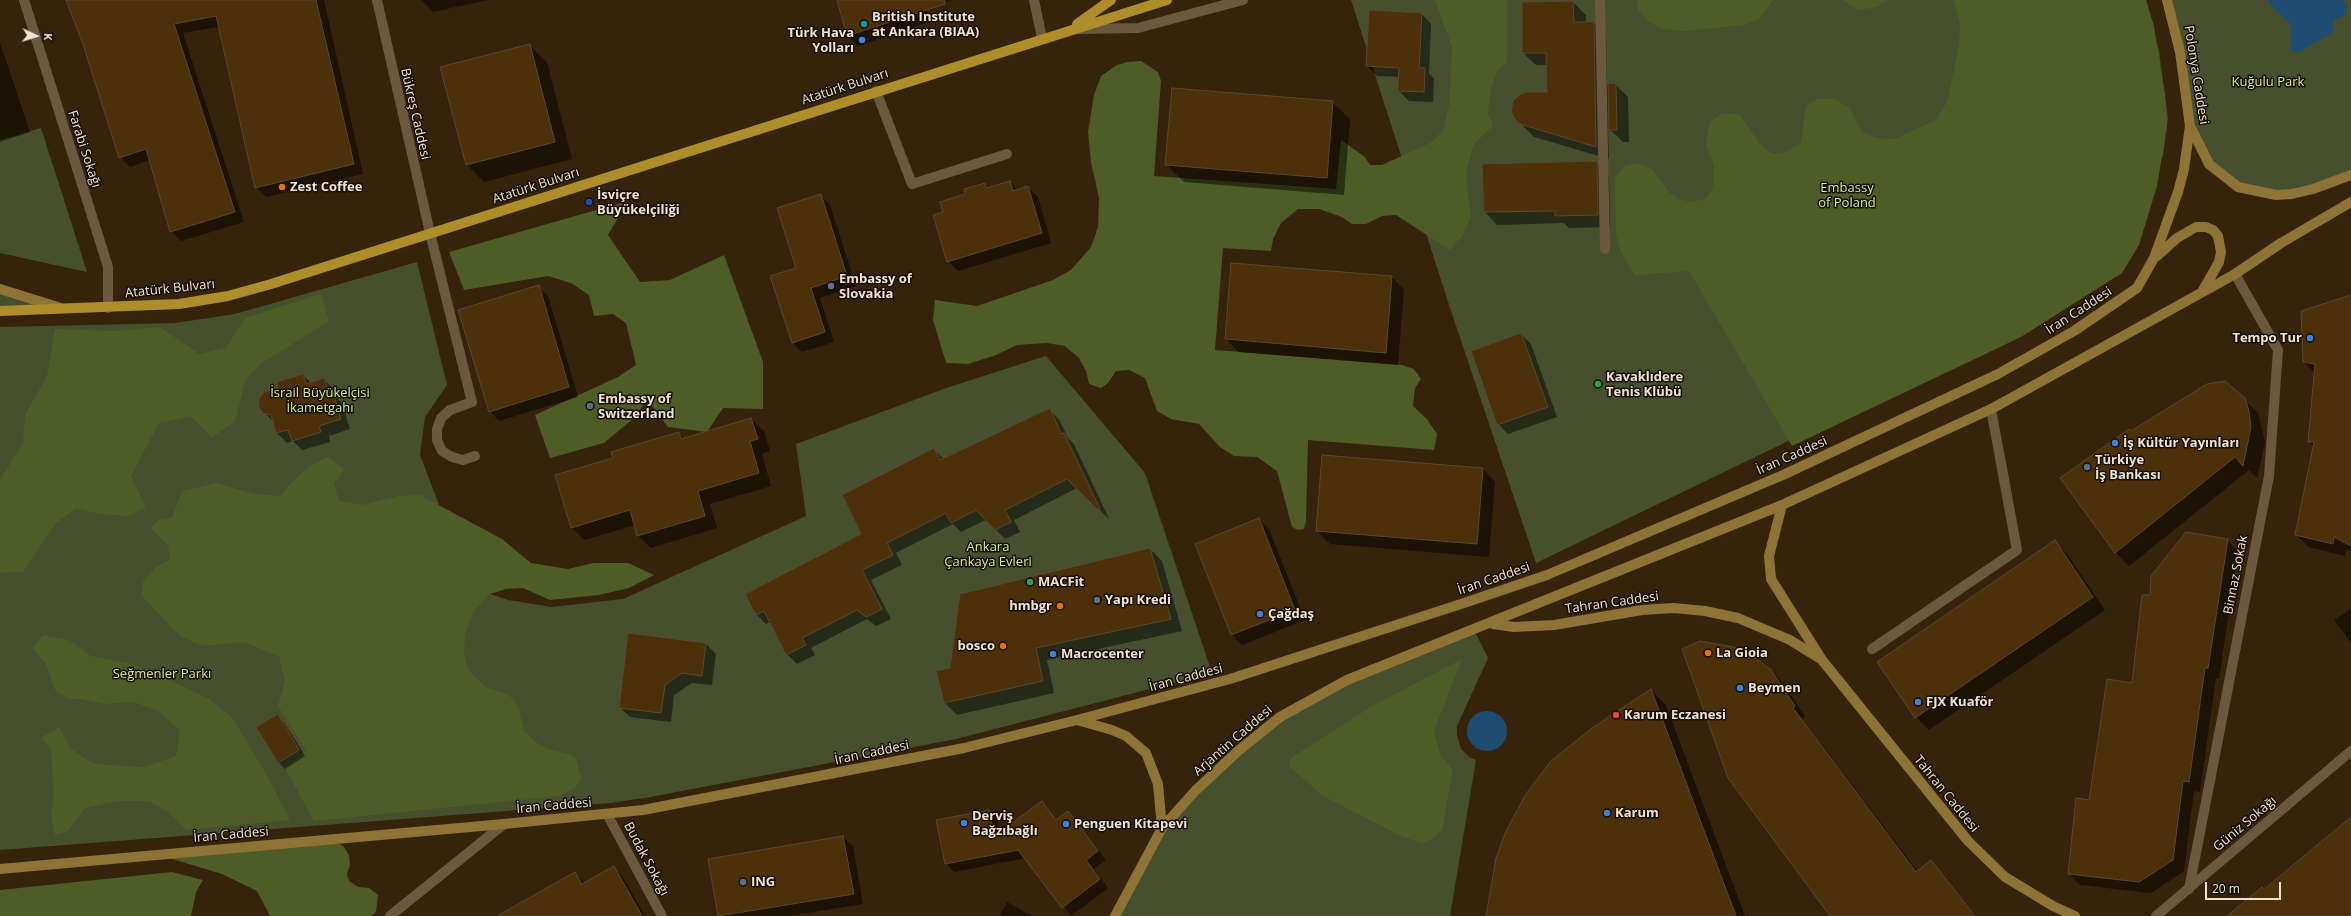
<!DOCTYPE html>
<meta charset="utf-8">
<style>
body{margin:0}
#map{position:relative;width:2351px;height:916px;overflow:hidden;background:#35230b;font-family:"Open Sans",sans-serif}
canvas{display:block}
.north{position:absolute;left:16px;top:16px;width:40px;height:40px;-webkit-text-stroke:3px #170f05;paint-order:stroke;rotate:94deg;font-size:11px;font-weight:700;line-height:16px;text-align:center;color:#efe3d5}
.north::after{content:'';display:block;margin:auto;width:14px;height:18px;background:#efe3d5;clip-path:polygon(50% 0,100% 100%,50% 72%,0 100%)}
.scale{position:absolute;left:2205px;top:882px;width:76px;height:18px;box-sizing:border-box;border:2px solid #efe3d5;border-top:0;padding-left:5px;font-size:12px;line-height:14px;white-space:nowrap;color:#efe3d5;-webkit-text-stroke:3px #170f05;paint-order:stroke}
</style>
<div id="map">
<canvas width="2351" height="916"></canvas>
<div class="north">K</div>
<div class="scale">20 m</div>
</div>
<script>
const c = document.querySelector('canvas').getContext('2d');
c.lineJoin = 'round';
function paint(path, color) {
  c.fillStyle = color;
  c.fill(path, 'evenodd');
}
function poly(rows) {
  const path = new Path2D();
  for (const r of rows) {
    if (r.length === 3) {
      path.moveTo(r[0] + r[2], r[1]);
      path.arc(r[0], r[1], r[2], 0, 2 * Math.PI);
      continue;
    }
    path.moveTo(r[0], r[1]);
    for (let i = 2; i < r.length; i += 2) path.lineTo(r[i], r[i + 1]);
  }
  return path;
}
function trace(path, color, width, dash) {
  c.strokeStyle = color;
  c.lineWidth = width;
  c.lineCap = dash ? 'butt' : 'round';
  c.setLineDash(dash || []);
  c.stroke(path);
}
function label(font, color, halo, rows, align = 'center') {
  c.font = font + ' "Open Sans",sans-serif';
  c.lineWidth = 3;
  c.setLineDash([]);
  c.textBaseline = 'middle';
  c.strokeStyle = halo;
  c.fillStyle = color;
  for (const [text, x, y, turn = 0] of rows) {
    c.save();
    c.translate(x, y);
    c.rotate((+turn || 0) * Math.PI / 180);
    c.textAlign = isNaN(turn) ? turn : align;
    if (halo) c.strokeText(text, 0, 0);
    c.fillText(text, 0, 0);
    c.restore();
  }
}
const green = poly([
 [1351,0,2146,0,2159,51,2168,118,2163,156,1995,341,1536,563,1451,311],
 [2167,0,2351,0,2351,175,2292,194,2238,187,2201,151],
 [41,128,87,272,0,253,0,140],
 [417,262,447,385,425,417,420,455,438,502,445,529,470,587,508,600,552,607,623,599,806,516,796,444,949,387,1046,356,1145,473,1212,673,956,739,645,798,610,803,0,850,0,327,175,323,235,314],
 [0,289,68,310,0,311],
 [1474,630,1488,658,1457,726,1457,735,1461,749,1469,757,1476,760,1450,916,1115,916,1162,828,1280,717,1347,680]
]);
const forest = poly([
 [1435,0,1507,0,1507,62,1498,69,1490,91,1488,114,1493,126,1474,144,1467,168,1466,180,1471,217,1462,236,1450,250,1396,215,1382,216,1366,224,1352,224,1342,217,1319,209,1298,209,1281,223,1273,239,1271,251,1223,248,1215,350,1402,365,1414,369,1421,379,1415,388,1413,406,1427,419,1437,434,1434,450,1308,440,1306,521,1304,529,1298,530,1292,527,1277,471,1257,457,1234,456,1220,447,1199,424,1171,419,1157,411,1145,378,1129,370,1116,371,1108,383,1101,388,1089,384,1086,371,1079,358,1065,346,1047,343,1017,345,996,355,968,364,946,363,933,320,935,300,977,306,1053,280,1071,270,1091,247,1098,227,1099,198,1091,162,1088,132,1094,95,1101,76,1117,65,1127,62,1141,61,1158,72,1161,81,1154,176,1336,189,1341,140,1365,157,1370,165,1382,165,1432,142,1444,129,1449,105,1452,47],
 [1638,0,1773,0,1759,19,1744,25,1684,31,1663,29,1648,21,1637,8],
 [1842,0,1888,0,1877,7,1859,10],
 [1954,0,2146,0,2154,26,2165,96,2167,126,2157,186,2139,245,2122,273,2021,337,1792,446,1689,271,1635,275,1621,252,1616,235,1615,178,1626,165,1639,164,1652,169,1670,193,1679,199,1691,202,1705,199,1713,188,1714,166,1706,144,1710,122,1722,114,1739,114,1760,144,1772,154,1786,152,1801,142,1806,106,1817,99,1833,99,1849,107,1862,132,1876,138,1894,139,1936,120,1947,102,1959,47,1960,24],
 [628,201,608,235,640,282,670,280,724,255,763,362,763,409,723,408,707,432,668,427,647,399,634,418,604,443,550,458,535,415,618,377,636,365,626,323,613,314,594,316,589,295,571,283,548,276,464,290,449,252],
 [321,294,329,321,259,365,245,381,235,422,212,437,191,416,159,423,131,476,146,508,128,516,100,514,76,508,56,523,23,572,0,573,0,480,23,443,25,415,47,376,55,329,115,331,160,327,199,354,226,348,245,318],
 [328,457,344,469,334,484,339,501,362,505,398,496,420,495,502,539,531,563,568,569,593,563,628,563,654,575,629,588,599,595,550,600,523,588,506,589,490,594,474,611,465,633,464,653,468,670,485,687,505,693,512,698,519,710,524,731,534,741,550,750,569,754,576,759,581,778,575,788,559,796,314,821,285,768,306,750,278,706,285,682,279,656,244,642,202,646,180,636,142,596,143,581,155,568,170,559,168,545,151,528,159,520,172,518,182,491,217,483,253,494,280,496,292,482,309,466],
 [43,635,69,640,91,656,128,663,153,672,209,699,232,717,266,774,290,820,187,830,168,812,149,801,118,801,85,808,68,831,55,835,51,815,54,796,51,749,41,738,59,727,71,749,94,764,144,767,176,756,180,731,160,712,134,702,103,704,82,699,69,699,55,690,46,664,33,648],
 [1462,659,1434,731,1440,755,1453,770,1442,830,1432,839,1422,843,1403,837,1323,796,1289,766,1291,758,1374,705],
 [332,839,344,847,349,855,350,865,347,874,349,881,358,887,369,888,378,895,376,912,371,916,270,916,257,891,222,874,156,854],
 [172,872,203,880,196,892,191,916,0,916,0,890]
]);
const water = poly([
 [2269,0,2344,0,2347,8,2345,15,2333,21,2334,28,2332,33,2299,52,2291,51,2291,25,2270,4],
 [1487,731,20]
]);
const shadow = poly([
 [67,0,324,0,363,174,266,197,256,187,219,27,183,33,244,222,181,241,171,231,150,160,130,167,120,157,84,44],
 [421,0,488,0,433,12],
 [838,0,952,0,926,7,932,21,858,46,848,36],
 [1573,2,1586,15,1586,23,1594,23,1606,36,1607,85,1615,84,1628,97,1629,142,1623,142,1608,128,1609,159,1534,137,1516,119,1548,93,1547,65,1536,65,1523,53],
 [1422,14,1431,24,1429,73,1434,79,1433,102,1409,101,1399,91,1400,77,1377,76,1367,66],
 [0,43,30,132,0,142],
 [529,45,547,62,572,159,484,182,467,165],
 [1332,102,1350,119,1344,195,1184,182,1166,164],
 [1596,162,1609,175,1610,227,1569,228,1564,223,1497,225,1485,212],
 [1010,182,1018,190,1028,187,1038,197,1051,243,958,271,948,261,966,195,984,184,989,188],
 [820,195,830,205,856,286,820,298,834,342,802,352,792,342,798,269],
 [1392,277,1404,290,1398,365,1239,352,1226,339],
 [538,287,548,296,578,397,499,421,490,411],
 [2351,296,2351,551,2347,549,2345,556,2309,547,2296,535,2314,447,2309,442,2315,373,2304,362],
 [1521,334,1531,344,1557,417,1508,434,1498,424],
 [303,375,311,383,324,379,333,389,336,397,342,403,350,429,329,436,330,442,302,450,293,441,287,443,277,433,274,422,264,412,280,388],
 [2225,382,2258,413,2265,442,2257,478,2249,470,2129,566,2115,552,2131,432],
 [1049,410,1059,419,1068,438,1074,444,1109,519,1077,488,1014,520,1020,532,1005,539,986,520,961,532,953,524,896,553,902,565,871,580,891,619,876,626,867,619,811,648,815,655,797,664,787,654,770,622,766,624,756,614,862,534,933,449,944,459],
 [751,419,764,431,770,451,762,454,771,486,710,504,717,528,651,548,638,536,635,525,585,540,572,528,614,458,678,433,684,439],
 [1483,469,1495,482,1489,557,1330,544,1317,531],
 [1259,519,1269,529,1305,620,1242,645,1232,635,1196,544],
 [2227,540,2238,551,2219,679,2216,678,2200,792,2194,791,2184,871,2151,893,2080,885,2069,874,2090,802,2133,684,2151,596],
 [2055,542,2067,554,2105,610,1929,730,1916,717],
 [1150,549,1162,561,1182,631,1047,660,1054,693,957,715,945,703,937,671,951,668],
 [2351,609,2351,643,2334,620],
 [706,644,716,654,712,685,692,683,674,695,671,722,630,717,620,708],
 [1771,670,1781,681,1805,716,1802,719,1918,872,1931,861,1976,916,1834,916],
 [1651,690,1666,705,1745,916,1488,916],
 [277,715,284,722,305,756,285,769,278,762],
 [1042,802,1057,820,1068,812,1106,860,1094,869,1108,888,1071,916,1026,858,954,872,946,863,989,811,998,819,1000,833],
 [2351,818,2351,916,2229,916],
 [843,837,853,846,863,904,788,916,719,916],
 [614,868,623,877,645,916,496,916,575,873,585,883],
 [1007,902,1032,916,1000,916]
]);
const building = poly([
 [66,0,316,0,354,164,255,188,216,16,174,24,235,212,170,232,146,149,119,158,83,44,66,0],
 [837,0,945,0,945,4,847,36,837,0],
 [1573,1,1574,22,1594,22,1596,147,1520,124,1515,119,1511,111,1513,101,1519,95,1526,92,1547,92,1546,53,1522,53,1522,2,1573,1],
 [1369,10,1422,13,1419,68,1425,68,1424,92,1398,91,1399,68,1366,66,1369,10],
 [530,44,555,142,466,165,440,67,530,44],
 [1616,83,1617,130,1609,130,1608,84,1616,83],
 [1172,88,1333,101,1327,178,1165,165,1172,88],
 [1597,161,1598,215,1555,216,1555,211,1484,212,1482,164,1597,161],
 [1010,181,1013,191,1028,186,1042,233,947,262,933,215,943,212,940,202,965,194,964,189,985,183,986,188,1010,181],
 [821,194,847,276,811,288,825,332,792,343,770,276,796,268,777,208,821,194],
 [1231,263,1392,276,1386,353,1225,339,1231,263],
 [539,285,569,387,489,412,458,310,539,285],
 [2351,295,2351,546,2334,537,2333,544,2295,535,2314,442,2308,442,2315,364,2303,362,2301,311,2351,295],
 [1521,333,1548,407,1497,425,1471,351,1521,333],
 [303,374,306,384,324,378,329,393,333,392,341,419,319,426,321,432,292,441,288,430,276,433,271,415,263,413,259,407,259,399,264,392,278,388,277,382,303,374],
 [2225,381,2245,398,2249,411,2251,427,2243,466,2235,457,2115,553,2060,478,2129,429,2131,431,2207,384,2225,381],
 [1050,408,1061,434,1064,433,1100,509,1098,510,1067,479,1005,510,1011,522,995,530,976,510,951,523,946,513,887,543,893,555,862,570,882,609,866,617,857,610,802,638,806,645,786,655,764,611,756,615,745,594,861,534,842,495,934,448,940,460,1050,408],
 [751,418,758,439,750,441,759,473,698,491,705,516,637,536,630,510,571,528,555,475,613,458,611,452,679,432,681,439,751,418],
 [1322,455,1483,468,1477,544,1316,531,1322,455],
 [1259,518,1295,610,1231,635,1195,544,1259,518],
 [2186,532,2228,539,2208,668,2205,668,2189,782,2183,781,2173,860,2139,882,2068,874,2076,798,2089,800,2107,679,2132,683,2142,595,2150,595,2151,576,2186,532],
 [2055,540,2093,597,1915,718,1877,662,2055,540],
 [1150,548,1171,619,1036,648,1043,681,944,703,936,671,950,668,960,594,1150,548],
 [628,633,706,643,702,676,682,673,665,685,661,713,619,708,628,633],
 [1700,641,1734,647,1753,656,1771,670,1795,706,1793,708,1916,872,1931,860,1975,916,1830,916,1728,778,1682,649,1700,641],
 [1651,689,1736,916,1486,916,1496,858,1506,831,1526,794,1550,762,1592,728,1651,689],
 [278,714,299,750,278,763,256,727,278,714],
 [1042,801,1056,820,1068,811,1098,851,1086,860,1100,879,1062,908,1018,850,945,864,936,820,989,810,994,836,1042,801],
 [2351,817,2351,916,2227,916,2262,887,2264,889,2351,817],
 [843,836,854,894,718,916,708,859,843,836],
 [614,866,642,916,497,916,575,872,582,884,614,866]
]);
const lane = poly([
 [1600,0,1605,249],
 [1077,29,1138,28,1243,0],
 [876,91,912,184,1007,154],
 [430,233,472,402,450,410,441,418,437,429,437,440,442,451,452,457,463,460,475,456],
 [1872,649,2017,550,1991,409]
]);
const street = poly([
 [24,0,108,267,108,308],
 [377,0,430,233],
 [1034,0,1042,38],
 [607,814,662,916],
 [2189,889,2269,476,2278,350,2235,274],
 [390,916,504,824],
 [2156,916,2351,751]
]);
const secondary = poly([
 [2167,0,2180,52,2190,126,2209,164,2238,187,2276,195,2292,194,2313,189,2351,175],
 [2157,256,2177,238,2196,227,2206,227,2213,230,2218,236,2221,252,2219,262,2202,292],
 [0,289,61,308],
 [1782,505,1769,556,1771,579,1822,660,1968,841,2005,877,2053,906,2075,916],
 [1493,624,1514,627,1554,625,1642,610,1674,608,1705,611,1738,618,1790,640,1819,658],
 [1077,720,1112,730,1126,736,1146,753,1158,784,1162,828],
 [0,869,504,824,643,810,964,748,1077,720,1230,679,1464,603,1547,575,1783,475,1998,374,2074,331,2137,288,2154,258,2178,192,2184,169,2190,126],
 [1115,916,1162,828,1195,791,1238,751,1280,717,1347,680,1782,505,1991,409,2235,274,2281,243,2351,202]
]);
const primary = poly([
 [1077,24,1111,0],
 [0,311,179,304,228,296,271,284,1167,0]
]);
const markers = [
 [864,24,4,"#0f9aa8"],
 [862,40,4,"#3f7fe0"],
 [282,187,4,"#e8710a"],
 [589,202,4,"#1a4fb4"],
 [831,286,4,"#5c6f8a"],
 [2310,338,4,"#3f7fe0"],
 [1598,384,4,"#2e9e5b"],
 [590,406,4,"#5c6f8a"],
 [2115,443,4,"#3f7fe0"],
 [2087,467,4,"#5c6f8a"],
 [1030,582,4,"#2e9e5b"],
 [1097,600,4,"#5c6f8a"],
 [1060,606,4,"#e8710a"],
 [1260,614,4,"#3f7fe0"],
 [1003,646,4,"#e8710a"],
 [1708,653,4,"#e8710a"],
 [1053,654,4,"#3f7fe0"],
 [1740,688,4,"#3f7fe0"],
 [1918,702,4,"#3f7fe0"],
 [1616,715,4,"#e0444e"],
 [1607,813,4,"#3f7fe0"],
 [964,823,4,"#3f7fe0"],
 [1066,824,4,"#3f7fe0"],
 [743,882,4,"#5c6f8a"]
];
const poiNames = [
 ["British Institute",872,17],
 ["at Ankara (BIAA)",872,32],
 ["Türk Hava",854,33,"right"],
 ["Yolları",854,48,"right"],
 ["Zest Coffee",290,187],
 ["İsviçre",597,195],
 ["Büyükelçiliği",597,210],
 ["Embassy of",839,279],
 ["Slovakia",839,294],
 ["Tempo Tur",2302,338,"right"],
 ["Kavaklıdere",1606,377],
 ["Tenis Klübü",1606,392],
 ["Embassy of",598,399],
 ["Switzerland",598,414],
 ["İş Kültür Yayınları",2123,443],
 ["Türkiye",2095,460],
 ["İş Bankası",2095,475],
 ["MACFit",1038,582],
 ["Yapı Kredi",1105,600],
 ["hmbgr",1052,606,"right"],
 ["Çağdaş",1268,614],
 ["bosco",995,646,"right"],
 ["La Gioia",1716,653],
 ["Macrocenter",1061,654],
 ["Beymen",1748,688],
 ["FJX Kuaför",1926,702],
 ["Karum Eczanesi",1624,715],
 ["Karum",1615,813],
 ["Derviş",972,816],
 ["Bağzıbağlı",972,831],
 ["Penguen Kitapevi",1074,824],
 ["ING",751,882]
];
const streetNames = [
 ["Polonya Caddesi",2196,75,81],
 ["Atatürk Bulvarı",845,87,-18],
 ["Bükreş Caddesi",415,114,77],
 ["Farabi Sokağı",84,149,72],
 ["Atatürk Bulvarı",536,186,-18],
 ["Atatürk Bulvarı",170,289,-6],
 ["İran Caddesi",2079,311,-33],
 ["İran Caddesi",1792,456,-24],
 ["Binnaz Sokak",2236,575,-79],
 ["İran Caddesi",1494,579,-19],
 ["Tahran Caddesi",1612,603,-8],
 ["İran Caddesi",1186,678,-15],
 ["Arjantin Caddesi",1233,741,-41],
 ["İran Caddesi",872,753,-12],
 ["Tahran Caddesi",1946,794,51],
 ["İran Caddesi",554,806,-5],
 ["Güniz Sokağı",2245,824,-40],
 ["İran Caddesi",231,835,-5],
 ["Budak Sokağı",646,859,62]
];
const parkNames = [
 ["Kuğulu Park",2268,82],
 ["Embassy",1847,188],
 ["of Poland",1847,203],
 ["İsrail Büyükelçisi",320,393],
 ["İkametgahı",320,408],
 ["Ankara",988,547],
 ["Çankaya Evleri",988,562],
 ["Seğmenler Parkı",162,674]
];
paint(green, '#46502f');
paint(forest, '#4e5d26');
paint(water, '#1f4d72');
paint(shadow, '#0007');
paint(building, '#4b3009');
trace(building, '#5b472f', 1);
trace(lane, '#6c573f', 10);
trace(street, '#6c573f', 10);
trace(secondary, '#8d7335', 10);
trace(primary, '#ad8e2b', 10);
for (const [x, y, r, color] of markers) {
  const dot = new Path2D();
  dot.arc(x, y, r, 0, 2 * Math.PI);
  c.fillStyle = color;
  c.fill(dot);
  trace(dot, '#170f05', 1.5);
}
label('bold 13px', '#efe3d5', '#170f05', poiNames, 'left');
label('13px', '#efe3d5', '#170f05', streetNames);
label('13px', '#d4ed99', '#170f05', parkNames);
</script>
